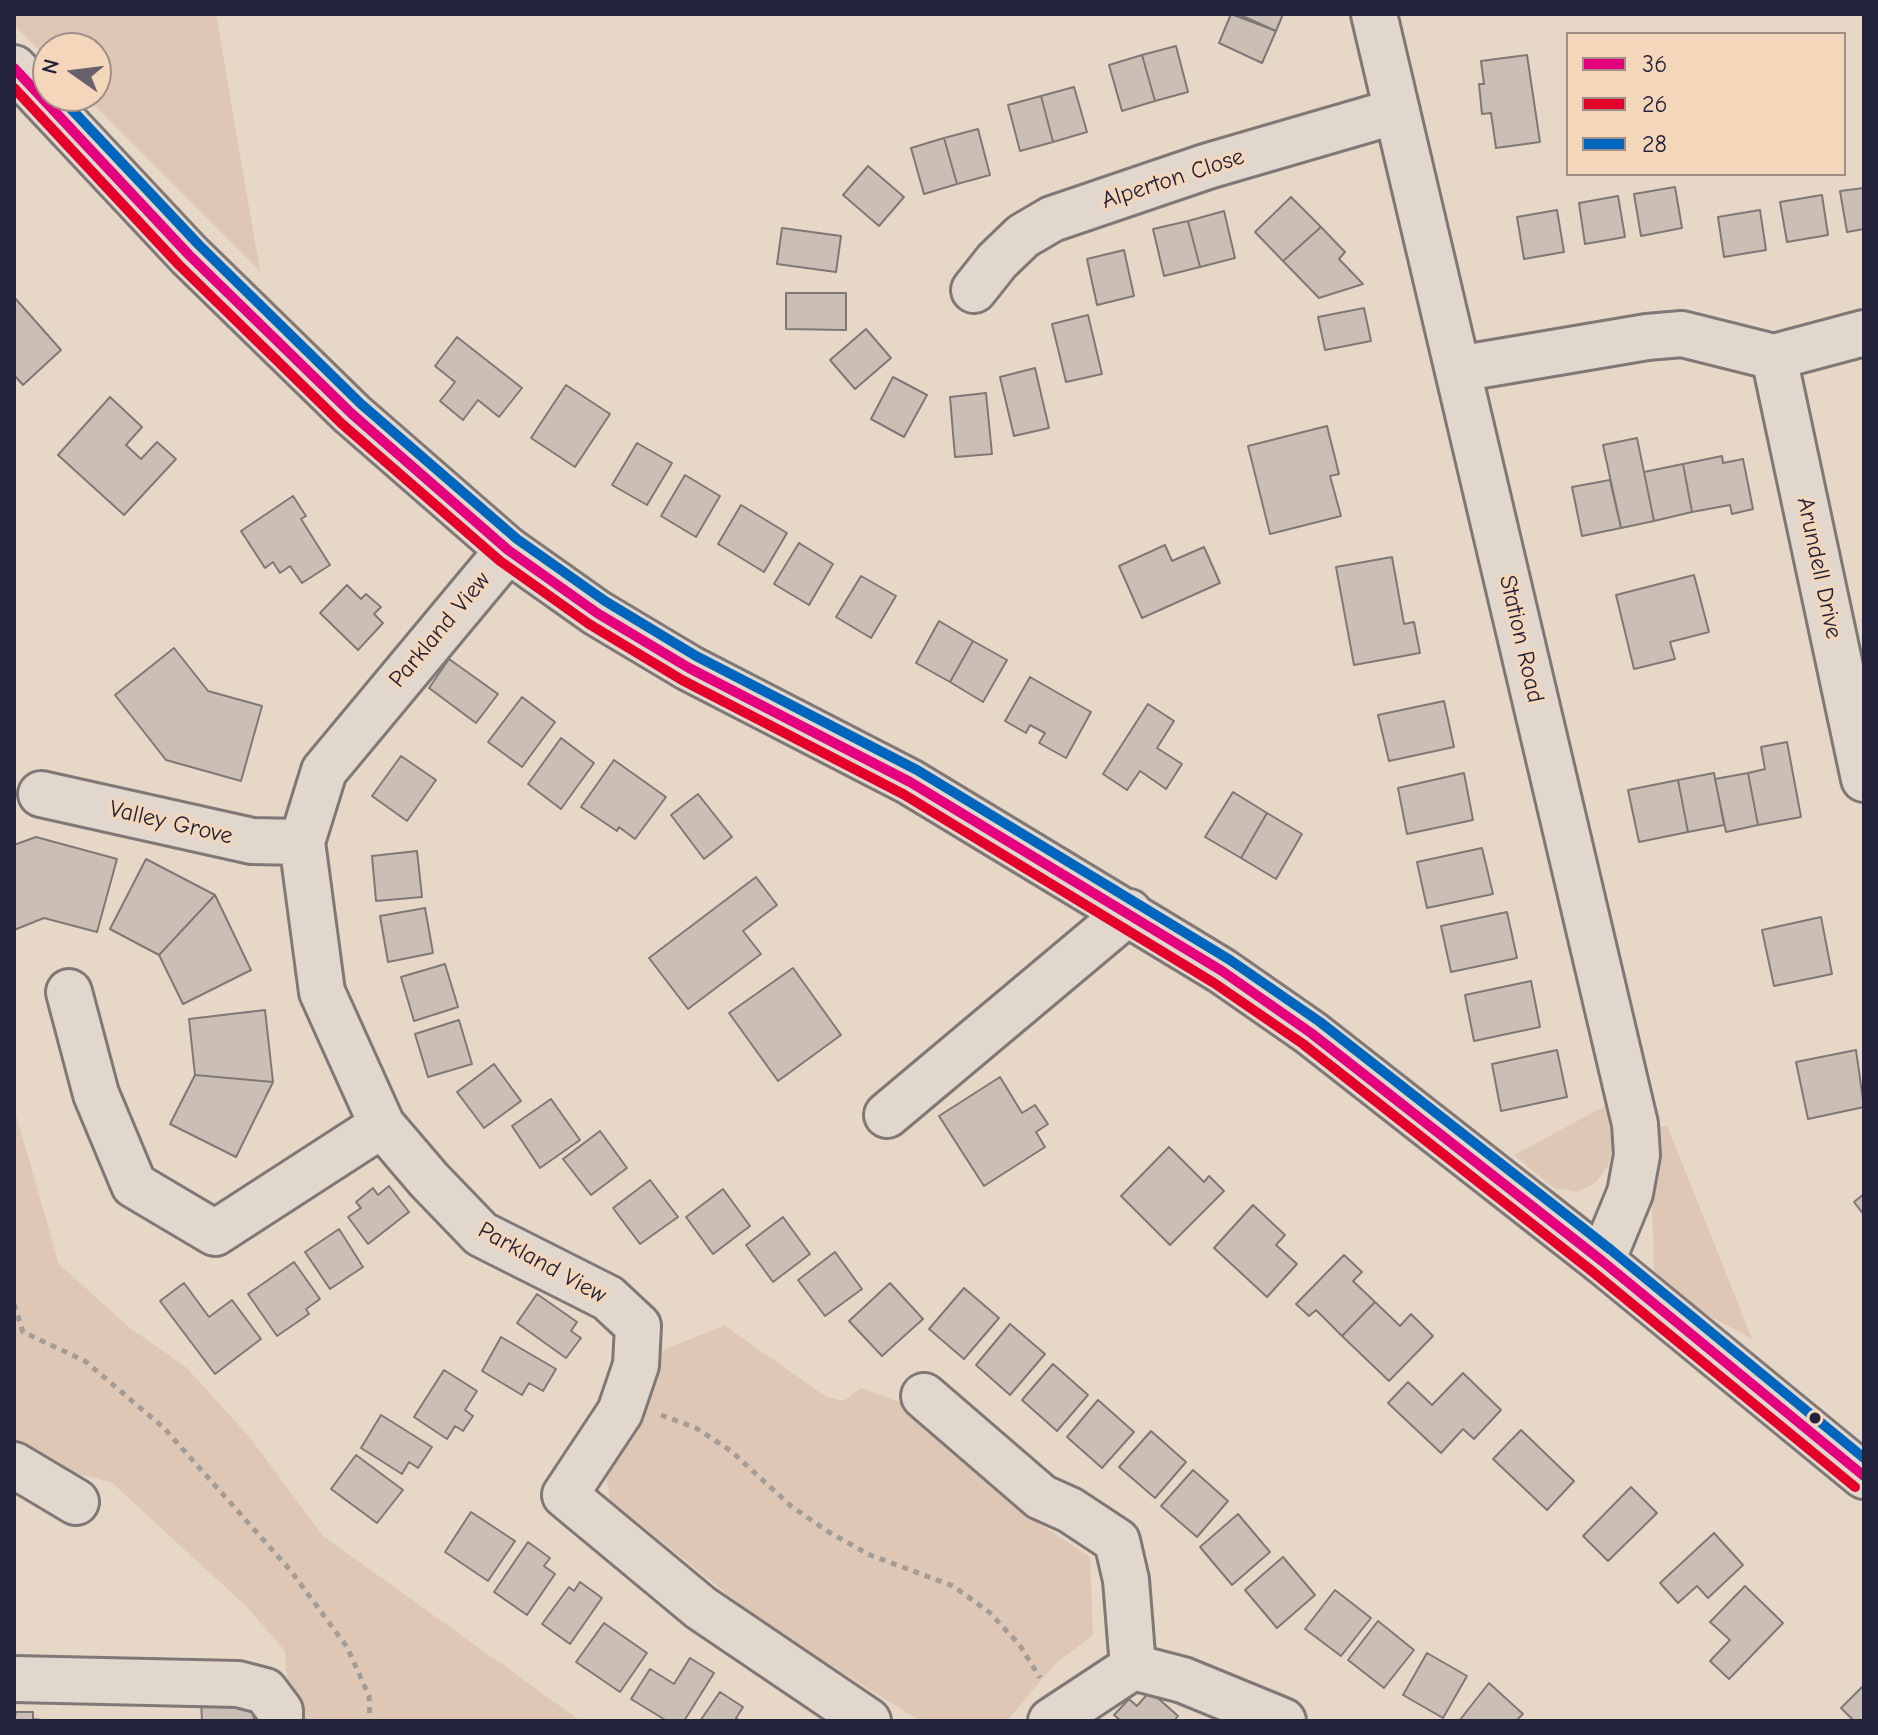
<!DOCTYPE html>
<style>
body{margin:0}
#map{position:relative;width:1878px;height:1735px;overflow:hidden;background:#e7d7c7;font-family:"Comic Neue",sans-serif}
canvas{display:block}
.frame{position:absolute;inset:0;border:16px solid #22223b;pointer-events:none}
.legend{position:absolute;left:1566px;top:32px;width:280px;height:144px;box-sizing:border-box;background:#f4d6ba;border:2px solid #a08e87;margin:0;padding:10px 14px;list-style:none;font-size:24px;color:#22223b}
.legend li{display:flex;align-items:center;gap:16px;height:40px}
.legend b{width:40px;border:2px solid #a08e87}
.north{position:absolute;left:32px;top:32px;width:80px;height:80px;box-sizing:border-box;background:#f4d6ba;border:2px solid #a08e87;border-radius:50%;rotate:284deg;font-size:22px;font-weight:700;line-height:32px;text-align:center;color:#22223b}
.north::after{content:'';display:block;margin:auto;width:28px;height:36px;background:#67616c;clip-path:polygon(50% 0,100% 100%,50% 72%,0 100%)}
</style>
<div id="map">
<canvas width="1878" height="1735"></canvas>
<div class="frame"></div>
<ul class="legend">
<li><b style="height:10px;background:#e5007d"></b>36</li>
<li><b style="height:10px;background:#e4002b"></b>26</li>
<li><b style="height:10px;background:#0065bd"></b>28</li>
</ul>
<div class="north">N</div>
</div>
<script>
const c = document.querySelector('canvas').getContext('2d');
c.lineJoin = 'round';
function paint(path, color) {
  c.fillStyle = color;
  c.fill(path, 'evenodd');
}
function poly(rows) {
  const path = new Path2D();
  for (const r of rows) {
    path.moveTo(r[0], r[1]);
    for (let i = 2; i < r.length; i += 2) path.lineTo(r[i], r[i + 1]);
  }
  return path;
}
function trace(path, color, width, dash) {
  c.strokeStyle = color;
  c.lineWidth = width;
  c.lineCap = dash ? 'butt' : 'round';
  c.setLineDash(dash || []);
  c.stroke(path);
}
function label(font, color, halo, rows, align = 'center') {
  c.font = font + ' "Comic Neue",sans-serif';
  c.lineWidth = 6;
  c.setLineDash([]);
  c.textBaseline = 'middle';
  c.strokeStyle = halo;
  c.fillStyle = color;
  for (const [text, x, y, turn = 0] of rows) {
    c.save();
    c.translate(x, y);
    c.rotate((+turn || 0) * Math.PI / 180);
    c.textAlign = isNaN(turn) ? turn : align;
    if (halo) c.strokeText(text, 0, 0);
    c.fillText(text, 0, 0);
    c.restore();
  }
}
const green = poly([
 [14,14,216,14,260,271,85,96,96,96,96,48,48,48,48,59,14,25],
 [1605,1106,1613,1146,1608,1166,1595,1183,1577,1192,1554,1188,1514,1155],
 [14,1108,59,1264,130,1328,187,1368,251,1439,323,1536,581,1721,290,1721,285,1651,247,1607,111,1482,73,1473,14,1443],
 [1667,1125,1752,1339,1682,1301,1654,1270,1650,1131],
 [724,1325,825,1396,843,1401,861,1388,907,1405,1019,1510,1090,1557,1093,1635,1054,1665,1007,1721,920,1721,763,1623,610,1500,605,1468,664,1350]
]);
const building = poly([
 [1231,14,1276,31,1262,63,1219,43,1231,14],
 [1238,14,1283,14,1276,31,1238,14],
 [1176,46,1188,92,1155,101,1142,55,1176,46],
 [1142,55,1155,101,1122,111,1109,65,1142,55],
 [1527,55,1540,142,1496,148,1491,113,1482,114,1479,84,1484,84,1481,61,1527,55],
 [1074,87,1087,132,1053,142,1041,96,1074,87],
 [1041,96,1053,142,1020,151,1008,105,1041,96],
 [978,129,990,175,957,184,944,138,978,129],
 [944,138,957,184,924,194,911,148,944,138],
 [868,166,904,197,879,226,843,195,868,166],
 [1675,187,1682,228,1641,236,1634,194,1675,187],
 [1864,188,1864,229,1847,232,1840,191,1864,188],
 [1822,195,1828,235,1787,242,1780,202,1822,195],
 [1618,196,1625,237,1585,244,1579,203,1618,196],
 [1291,197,1321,227,1283,261,1255,232,1291,197],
 [1557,210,1564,252,1524,259,1517,217,1557,210],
 [1760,210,1766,250,1724,257,1718,217,1760,210],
 [1224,211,1235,258,1200,267,1188,221,1224,211],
 [1188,221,1200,267,1164,276,1153,229,1188,221],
 [1321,227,1345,252,1339,259,1363,284,1319,298,1283,261,1321,227],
 [782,228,841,236,836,272,777,264,782,228],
 [1124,250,1134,296,1097,305,1087,259,1124,250],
 [786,293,846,293,846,330,786,329,786,293],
 [14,297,61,350,23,385,14,375,14,297],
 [1364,308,1371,341,1325,350,1318,317,1364,308],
 [1088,315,1102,374,1066,382,1052,324,1088,315],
 [866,329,891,358,855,389,830,360,866,329],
 [457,337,522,388,499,417,478,400,463,420,440,401,455,382,435,366,457,337],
 [1035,368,1049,428,1014,436,1000,377,1035,368],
 [893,377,927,395,904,437,871,419,893,377],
 [566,385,610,414,575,467,531,438,566,385],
 [986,393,992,454,955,457,950,397,986,393],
 [110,397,142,427,126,445,141,459,157,442,176,459,124,515,58,455,110,397],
 [1327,426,1339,474,1330,476,1341,516,1270,534,1248,446,1327,426],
 [1637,438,1654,521,1621,528,1603,445,1637,438],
 [637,443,672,463,647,505,612,485,637,443],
 [1722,456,1723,463,1743,459,1753,509,1732,514,1730,505,1692,512,1683,464,1722,456],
 [1683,464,1692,512,1654,521,1644,472,1683,464],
 [685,475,720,496,696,537,661,516,685,475],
 [1610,480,1621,528,1582,536,1572,487,1610,480],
 [293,496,306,516,301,519,330,565,302,583,290,566,280,573,273,562,265,568,241,531,293,496],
 [741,505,787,533,764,572,718,544,741,505],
 [799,543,833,564,809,605,774,584,799,543],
 [1165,545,1172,561,1204,547,1220,583,1142,618,1119,566,1165,545],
 [1392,557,1404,624,1414,622,1420,653,1354,665,1336,567,1392,557],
 [1694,575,1709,632,1670,642,1675,659,1634,669,1616,595,1694,575],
 [861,576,896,596,871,638,836,617,861,576],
 [347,585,361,599,366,594,381,607,374,614,383,623,358,650,320,613,347,585],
 [939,621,973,641,950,682,916,663,939,621],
 [973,641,1007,660,983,702,950,682,973,641],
 [174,648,208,691,262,706,241,781,166,760,115,695,174,648],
 [449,659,498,694,476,723,429,688,449,659],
 [1030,677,1091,712,1066,758,1039,743,1045,733,1030,725,1026,733,1005,721,1030,677],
 [522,697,555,722,522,767,488,742,522,697],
 [1444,701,1454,747,1389,761,1378,715,1444,701],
 [1148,704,1174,721,1157,748,1182,764,1166,789,1140,771,1127,790,1103,774,1148,704],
 [561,738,594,763,561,809,528,784,561,738],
 [1787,742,1801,817,1758,825,1748,773,1765,769,1761,747,1787,742],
 [401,756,436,780,407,821,372,796,401,756],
 [614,760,666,797,635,839,619,827,617,831,581,807,614,760],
 [1464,773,1473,820,1407,834,1398,788,1464,773],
 [1714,773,1724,825,1688,832,1678,780,1714,773],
 [1748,773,1758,825,1726,832,1715,779,1748,773],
 [1678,780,1688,832,1639,842,1628,790,1678,780],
 [1233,792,1267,813,1241,858,1205,837,1233,792],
 [698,794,732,837,704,859,671,815,698,794],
 [1267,813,1302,834,1276,879,1241,858,1267,813],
 [36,837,117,859,97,932,44,918,14,930,14,845,36,837],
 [1482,848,1493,894,1427,908,1417,862,1482,848],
 [417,851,422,897,376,901,372,856,417,851],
 [146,859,215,895,159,955,110,929,146,859],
 [756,877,777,905,743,931,761,954,688,1009,649,958,756,877],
 [215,895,251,970,183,1004,159,955,215,895],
 [425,908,433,953,388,962,380,916,425,908],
 [1507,912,1517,958,1451,972,1441,926,1507,912],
 [1821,917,1832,974,1774,986,1762,930,1821,917],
 [445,964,458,1007,414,1021,401,977,445,964],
 [793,968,841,1035,778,1081,729,1013,793,968],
 [1531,981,1540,1027,1474,1041,1465,995,1531,981],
 [265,1010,273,1082,195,1075,189,1019,265,1010],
 [459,1020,472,1064,428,1077,415,1034,459,1020],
 [1557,1050,1567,1097,1501,1111,1492,1064,1557,1050],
 [1856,1050,1864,1107,1808,1119,1796,1062,1856,1050],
 [494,1064,521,1101,484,1128,457,1092,494,1064],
 [195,1075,273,1082,236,1157,170,1124,195,1075],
 [1000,1077,1022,1113,1035,1105,1048,1124,1036,1132,1045,1147,984,1186,939,1116,1000,1077],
 [551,1099,580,1140,540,1168,512,1126,551,1099],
 [600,1131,627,1168,591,1195,563,1159,600,1131],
 [1169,1147,1204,1182,1209,1176,1224,1191,1170,1245,1121,1196,1169,1147],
 [650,1180,678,1217,640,1244,613,1208,650,1180],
 [389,1186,409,1212,368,1244,348,1217,361,1208,356,1202,373,1188,378,1195,389,1186],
 [723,1189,750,1226,713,1254,686,1217,723,1189],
 [1864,1194,1864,1215,1854,1202,1864,1194],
 [1253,1205,1285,1235,1276,1245,1297,1264,1267,1297,1214,1248,1253,1205],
 [783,1217,810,1254,773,1282,746,1245,783,1217],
 [339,1229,363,1267,330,1289,305,1252,339,1229],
 [835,1252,862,1289,825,1316,798,1280,835,1252],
 [1344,1255,1362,1272,1353,1281,1375,1302,1342,1336,1316,1310,1309,1316,1296,1304,1344,1255],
 [294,1262,320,1299,306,1309,309,1314,277,1336,248,1294,294,1262],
 [184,1283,209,1317,232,1300,261,1339,215,1374,160,1301,184,1283],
 [890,1283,923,1319,882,1356,849,1321,890,1283],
 [964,1288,999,1318,964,1359,929,1329,964,1288],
 [537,1294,577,1322,571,1331,581,1338,566,1358,517,1323,537,1294],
 [1375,1302,1400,1326,1411,1314,1433,1336,1389,1381,1342,1336,1375,1302],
 [1010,1324,1045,1354,1010,1395,976,1365,1010,1324],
 [501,1337,556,1369,543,1391,529,1383,522,1395,482,1371,501,1337],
 [1053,1364,1088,1395,1057,1431,1022,1400,1053,1364],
 [444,1370,477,1391,465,1410,473,1416,463,1431,455,1426,447,1439,414,1417,444,1370],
 [1463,1373,1501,1410,1474,1439,1463,1429,1441,1453,1388,1403,1408,1382,1432,1405,1463,1373],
 [1098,1400,1134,1432,1102,1468,1067,1437,1098,1400],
 [381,1415,432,1447,418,1468,409,1462,402,1474,361,1448,381,1415],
 [1521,1430,1574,1481,1547,1510,1493,1459,1521,1430],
 [1151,1431,1186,1462,1155,1498,1119,1467,1151,1431],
 [356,1455,403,1490,377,1523,331,1489,356,1455],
 [1193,1470,1228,1501,1197,1537,1161,1506,1193,1470],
 [1631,1487,1657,1513,1608,1561,1583,1536,1631,1487],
 [471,1512,515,1541,488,1581,445,1552,471,1512],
 [1238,1514,1270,1552,1232,1585,1200,1547,1238,1514],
 [1714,1533,1743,1565,1708,1598,1697,1586,1678,1603,1660,1583,1714,1533],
 [528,1542,550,1558,544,1566,555,1574,527,1615,494,1592,528,1542],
 [1283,1557,1315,1595,1277,1628,1245,1590,1283,1557],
 [580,1582,602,1598,570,1644,542,1624,569,1587,574,1591,580,1582],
 [1745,1586,1783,1623,1729,1679,1710,1661,1730,1640,1710,1622,1745,1586],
 [1335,1590,1371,1618,1341,1656,1305,1629,1335,1590],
 [1378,1621,1414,1650,1384,1688,1348,1660,1378,1621],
 [604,1623,647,1653,620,1692,576,1662,604,1623],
 [1427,1653,1467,1676,1443,1718,1403,1695,1427,1653],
 [690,1658,714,1673,684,1721,667,1721,631,1699,650,1669,674,1684,690,1658],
 [1489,1683,1523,1714,1516,1721,1459,1721,1489,1683],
 [1864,1685,1864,1721,1854,1721,1841,1708,1864,1685],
 [1150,1691,1178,1716,1174,1721,1121,1721,1114,1715,1129,1699,1137,1706,1150,1691],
 [720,1692,743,1707,736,1718,740,1721,700,1721,720,1692],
 [252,1695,254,1721,202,1721,201,1698,252,1695],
 [16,1712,33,1712,33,1719,51,1721,14,1721,16,1712]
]);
const path = poly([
 [14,1304,23,1332,85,1361,164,1428,291,1571,347,1647,369,1696,370,1721],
 [661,1415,696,1428,731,1451,791,1506,827,1531,870,1555,953,1586,989,1612,1019,1644,1040,1678]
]);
const minor = poly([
 [1374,14,1635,1124,1637,1155,1630,1193,1602,1261],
 [974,290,997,261,1023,236,1052,219,1208,166,1397,111],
 [1774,357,1864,779],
 [1458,369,1647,337,1682,334,1774,357,1864,333],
 [508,550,324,771,302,842,322,992,382,1125,429,1180,481,1234,608,1298,638,1326,636,1365,620,1412,565,1495,701,1608,868,1721],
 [41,794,252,841,302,842],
 [69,992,96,1094,134,1185,215,1233,382,1125],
 [887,1115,1129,912],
 [924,1396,1041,1497,1070,1510,1117,1541,1126,1580,1133,1667],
 [14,1465,76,1502],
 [14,1679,238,1684,265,1691,280,1711,280,1721],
 [1051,1721,1133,1667,1183,1680,1283,1721]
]);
const highway = poly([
 [14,68,189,255,352,414,508,550,597,613,689,668,910,782,1222,971,1311,1033,1602,1261,1864,1476]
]);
const bus1 = poly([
 [14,68,189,255,352,414,508,550,597,613,689,668,910,782,1222,971,1311,1033,1602,1261,1864,1476]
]);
const bus2 = poly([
 [14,88,179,265,342,424,500,561,589,624,682,680,903,794,1214,983,1303,1044,1593,1272,1855,1487]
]);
const bus3 = poly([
 [59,96,199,245,361,404,517,539,605,601,696,656,917,770,1230,960,1320,1022,1611,1250,1864,1458]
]);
const markers = [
 [1815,1418,7,"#22223b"]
];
const streetNames = [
 ["Alperton Close",1173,179,-18],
 ["Arundell Drive",1819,568,78],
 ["Parkland View",440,630,-50],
 ["Station Road",1521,639,77],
 ["Valley Grove",171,823,13],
 ["Parkland View",542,1263,29]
];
paint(green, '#dec8b5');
paint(building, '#cbbfb5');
trace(building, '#7f7876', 2);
trace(minor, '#7f7876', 50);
trace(highway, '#7f7876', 50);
trace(path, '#a49c97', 5, [6, 6]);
trace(minor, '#e2d7cc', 44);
trace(highway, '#e2d7cc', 44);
trace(bus1, '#e5007d', 10);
trace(bus2, '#e4002b', 10);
trace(bus3, '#0065bd', 10);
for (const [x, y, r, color] of markers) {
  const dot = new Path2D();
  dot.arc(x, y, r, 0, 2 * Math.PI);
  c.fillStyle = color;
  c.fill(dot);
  trace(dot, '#f4d6ba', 3);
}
label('24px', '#22223b', '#f4d6ba', streetNames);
</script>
